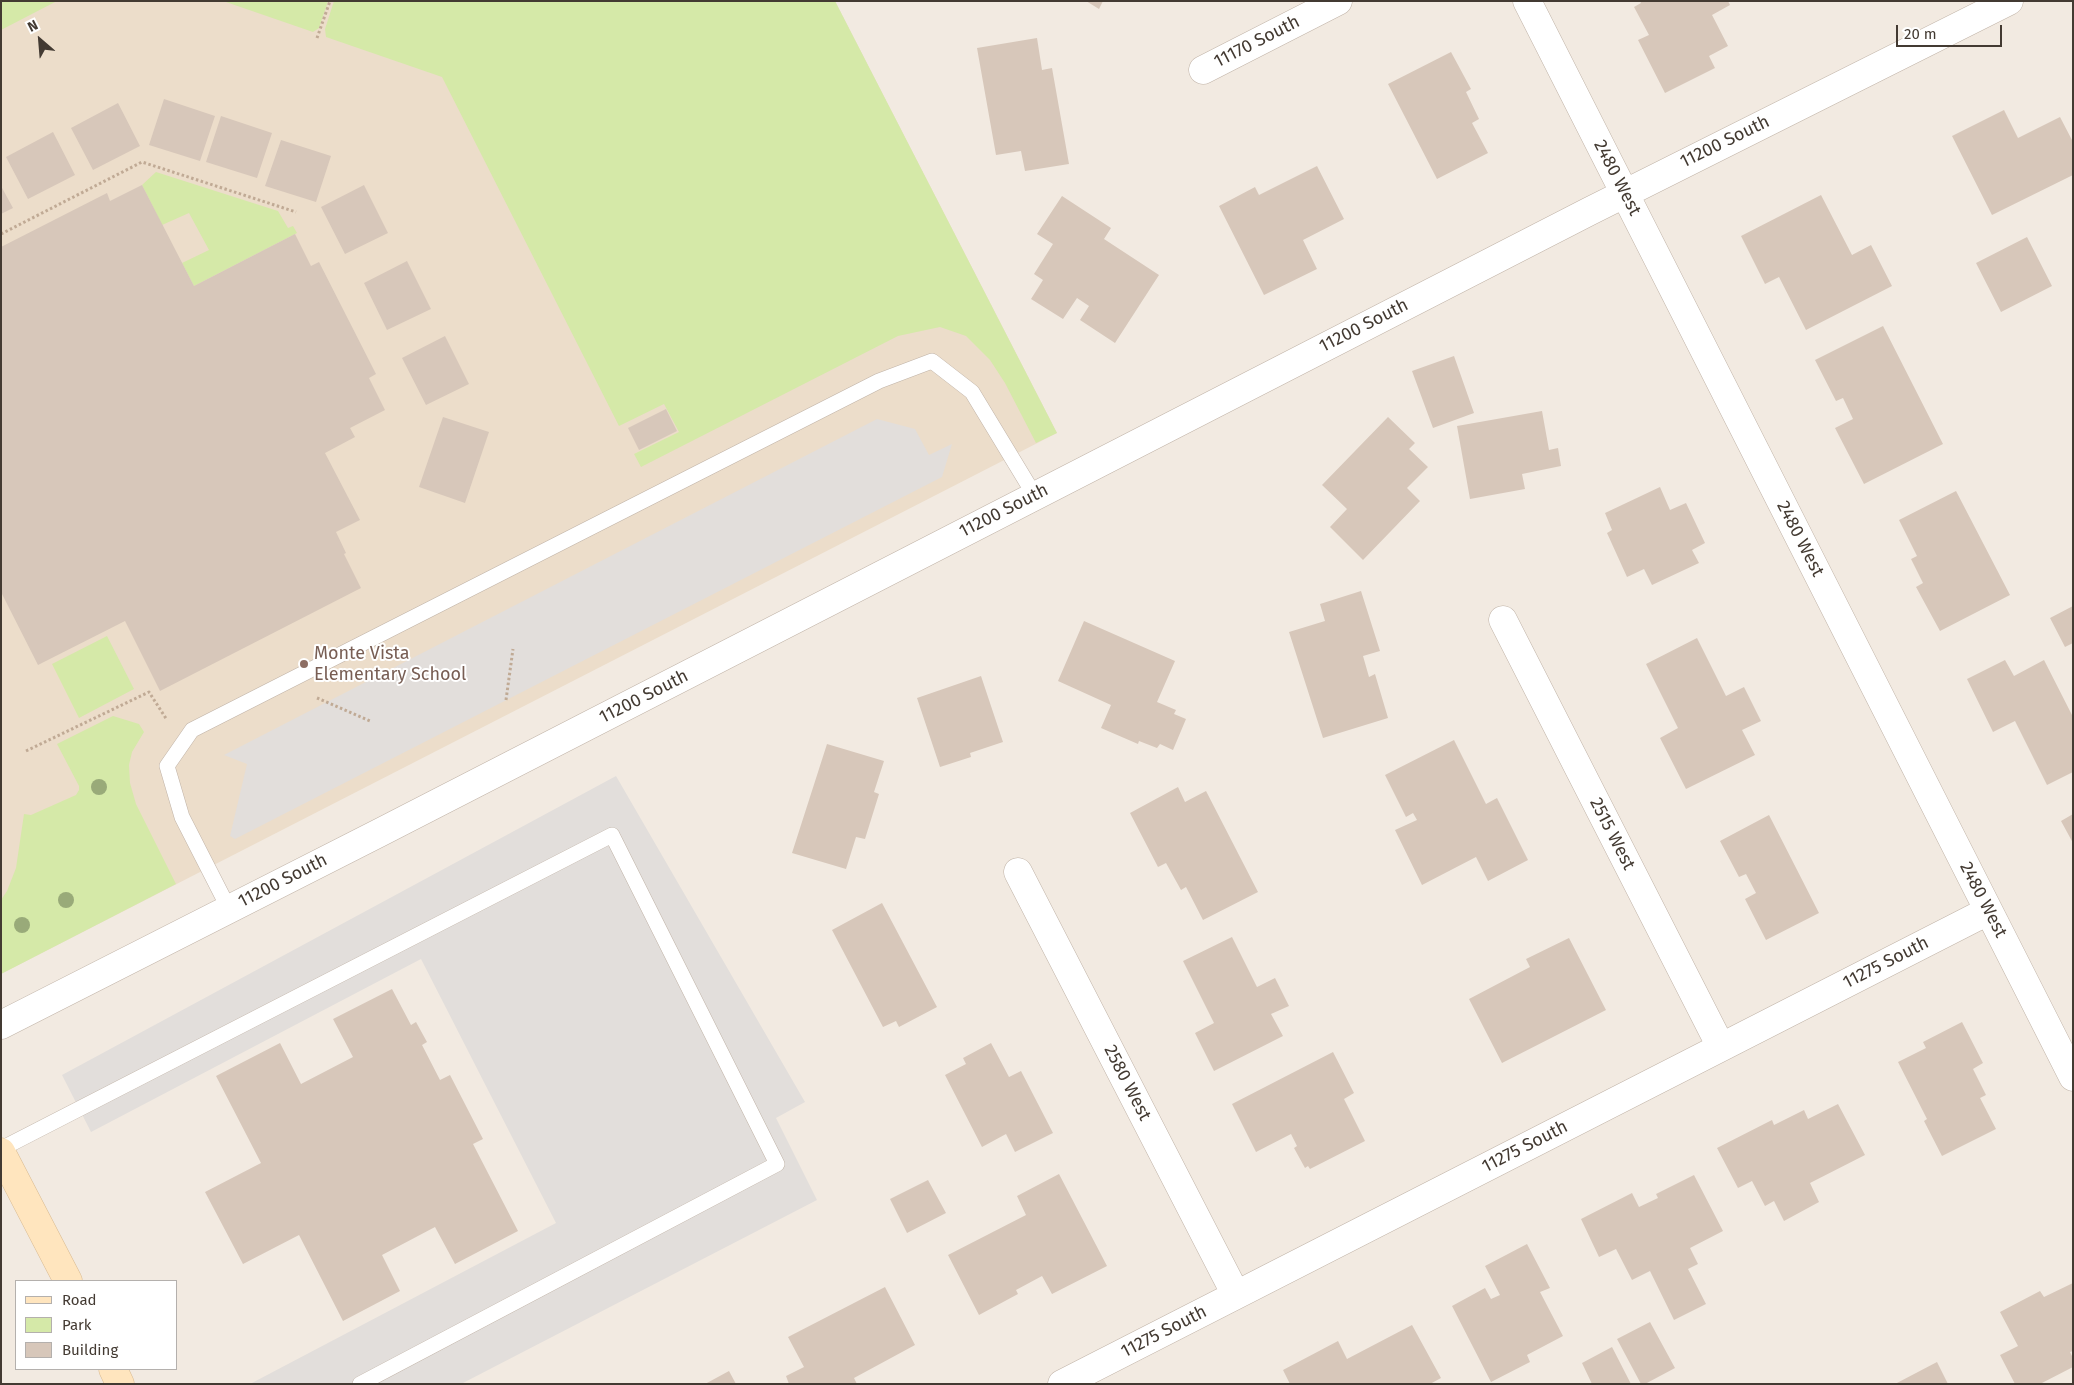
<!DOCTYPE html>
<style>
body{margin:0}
#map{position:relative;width:2074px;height:1385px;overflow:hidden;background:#f2eae1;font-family:"Fira Sans",sans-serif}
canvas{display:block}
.frame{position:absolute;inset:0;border:2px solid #433a32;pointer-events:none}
.legend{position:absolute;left:15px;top:1280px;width:162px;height:90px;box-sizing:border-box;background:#fff;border:1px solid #b4b0ad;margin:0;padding:6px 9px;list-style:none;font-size:15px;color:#433a32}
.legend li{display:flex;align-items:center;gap:10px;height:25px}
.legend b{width:25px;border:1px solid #b4b0ad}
.north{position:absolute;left:15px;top:15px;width:50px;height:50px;-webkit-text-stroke:4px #fff;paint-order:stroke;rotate:333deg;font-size:14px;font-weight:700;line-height:20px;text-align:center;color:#433a32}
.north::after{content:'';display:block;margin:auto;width:18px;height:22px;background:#433a32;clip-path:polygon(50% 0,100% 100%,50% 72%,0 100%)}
.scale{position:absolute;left:1896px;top:25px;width:106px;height:22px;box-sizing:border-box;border:2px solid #433a32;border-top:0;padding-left:6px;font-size:15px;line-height:18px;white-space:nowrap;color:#433a32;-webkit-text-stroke:4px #fff;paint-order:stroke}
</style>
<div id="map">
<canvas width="2074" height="1385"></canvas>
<div class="frame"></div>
<ul class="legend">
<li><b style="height:6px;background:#ffe5be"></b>Road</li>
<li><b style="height:14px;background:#d5e9a8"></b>Park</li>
<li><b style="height:14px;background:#d7c7ba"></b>Building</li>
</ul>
<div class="north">N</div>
<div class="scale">20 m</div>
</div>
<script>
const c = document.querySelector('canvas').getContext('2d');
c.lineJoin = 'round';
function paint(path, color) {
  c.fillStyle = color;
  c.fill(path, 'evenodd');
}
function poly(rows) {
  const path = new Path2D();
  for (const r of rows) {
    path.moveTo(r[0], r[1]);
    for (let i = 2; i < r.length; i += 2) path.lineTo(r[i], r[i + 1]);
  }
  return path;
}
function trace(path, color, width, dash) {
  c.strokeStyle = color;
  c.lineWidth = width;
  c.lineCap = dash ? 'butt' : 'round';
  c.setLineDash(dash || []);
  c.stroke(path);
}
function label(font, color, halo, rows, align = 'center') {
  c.font = font + ' "Fira Sans",sans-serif';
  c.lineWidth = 4;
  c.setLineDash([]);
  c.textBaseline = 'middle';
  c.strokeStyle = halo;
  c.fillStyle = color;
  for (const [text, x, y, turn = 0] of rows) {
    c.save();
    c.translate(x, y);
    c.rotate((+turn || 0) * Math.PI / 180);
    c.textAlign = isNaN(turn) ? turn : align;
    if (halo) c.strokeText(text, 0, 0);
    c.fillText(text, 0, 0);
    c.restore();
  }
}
const education = poly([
 [1,1,835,1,1057,433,1,974]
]);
const green = poly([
 [1,1,57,1,1,30],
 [223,1,328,1,319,28,313,32],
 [334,1,835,1,1057,433,1036,443,1005,383,990,360,966,336,940,327,898,336,641,467,634,454,679,432,664,404,619,426,442,77,326,37,325,29],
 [156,172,278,211,288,228,293,226,297,233,194,286,182,263,209,250,189,213,162,225,142,185],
 [107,636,134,689,79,718,52,664],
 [113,716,139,724,144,732,132,752,129,765,130,783,136,804,176,884,1,974,1,900,7,891,16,868,24,814,31,815,76,795,79,790,79,786,57,744]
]);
const parking = poly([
 [877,419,915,429,929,455,952,444,942,477,235,839,230,836,247,764,224,755],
 [616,776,805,1102,776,1118,817,1200,461,1384,250,1384,556,1223,421,959,91,1132,62,1075]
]);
const building = poly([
 [1086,1,1103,1,1099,9],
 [1640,1,1728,1,1730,5,1712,15,1728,46,1709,56,1715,68,1665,93,1638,40,1649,35,1634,7,1641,3],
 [1037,38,1042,70,1052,68,1069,164,1025,171,1021,151,996,155,977,48],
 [1451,52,1471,89,1466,92,1479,119,1472,123,1488,153,1437,179,1388,84],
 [164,99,215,116,200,161,149,145],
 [118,103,140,146,93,170,71,128],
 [2004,110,2018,138,2060,117,2073,142,2073,175,1992,215,1952,136],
 [221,116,272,133,257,178,206,162],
 [53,132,75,175,28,199,6,157],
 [281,140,331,156,316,202,265,186],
 [1317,166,1344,219,1303,240,1317,269,1264,295,1219,206,1255,187,1259,195],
 [142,185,194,286,295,234,311,266,319,262,376,374,369,378,385,410,350,428,355,437,325,453,360,520,336,532,346,553,344,554,361,588,160,691,125,621,38,665,1,592,1,247,107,193,110,201],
 [364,185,388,233,345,254,321,207],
 [1,186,13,208,1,214],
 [1821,195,1852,255,1871,245,1892,286,1806,330,1779,277,1765,284,1741,236],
 [1062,196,1111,228,1104,239,1159,275,1115,343,1080,320,1089,306,1077,298,1063,319,1031,299,1043,280,1034,274,1053,244,1037,234],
 [2027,237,2052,286,2001,312,1976,263],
 [407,261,431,309,387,330,364,283],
 [1883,326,1943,444,1864,484,1835,428,1853,419,1843,398,1836,401,1815,360],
 [445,336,469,384,426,405,402,358],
 [1454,356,1474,413,1433,428,1412,371],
 [666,409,677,431,639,450,628,428],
 [1542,411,1549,450,1558,448,1561,466,1522,474,1525,489,1470,499,1457,426],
 [443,417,489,432,465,503,419,487],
 [1388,417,1415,443,1409,449,1428,467,1407,488,1420,501,1363,560,1330,527,1347,509,1322,485],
 [1660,487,1670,510,1686,503,1705,543,1692,550,1699,563,1652,585,1644,569,1627,577,1607,533,1612,530,1605,513],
 [1956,491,2010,595,1940,631,1916,587,1923,583,1911,559,1917,556,1899,520],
 [1361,591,1380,651,1363,656,1369,677,1375,674,1388,718,1323,738,1289,632,1325,621,1320,604],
 [2073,606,2073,643,2065,647,2050,618],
 [1084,621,1175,661,1157,702,1176,710,1174,714,1186,719,1173,750,1160,744,1157,748,1139,741,1138,744,1101,728,1111,705,1058,681],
 [1697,638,1726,696,1744,687,1761,721,1742,730,1755,755,1686,789,1660,738,1678,728,1646,664],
 [2005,660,2014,676,2044,660,2073,717,2073,772,2047,785,2015,721,1993,732,1967,679],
 [981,676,1003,742,970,753,971,757,940,767,917,698],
 [1454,740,1486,804,1497,798,1528,860,1488,881,1476,857,1422,885,1395,830,1417,820,1413,813,1406,817,1385,775],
 [827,744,884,761,874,792,879,794,865,839,856,837,846,869,792,853],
 [1178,787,1185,802,1206,791,1258,892,1203,920,1186,887,1181,890,1166,863,1158,867,1130,813],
 [2073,814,2073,843,2061,821],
 [1769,815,1819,913,1766,940,1745,899,1756,893,1746,874,1739,877,1720,841],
 [882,903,937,1007,899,1027,896,1021,883,1027,832,930],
 [1232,937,1257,987,1275,978,1289,1006,1271,1014,1283,1036,1214,1071,1195,1033,1214,1023,1183,961],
 [1569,938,1606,1010,1502,1063,1469,999,1530,967,1526,959],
 [392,989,411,1025,416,1022,427,1042,422,1045,440,1080,450,1075,483,1139,473,1144,518,1231,455,1264,435,1227,382,1255,400,1291,343,1321,299,1235,243,1264,205,1192,261,1163,216,1076,280,1043,301,1084,353,1057,333,1019],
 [1962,1022,1983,1063,1973,1069,1986,1095,1980,1098,1996,1129,1942,1156,1924,1121,1927,1119,1898,1062,1926,1048,1923,1042],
 [991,1043,1009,1077,1021,1071,1053,1133,1015,1152,1006,1134,982,1147,945,1075,966,1064,963,1058],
 [1333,1052,1354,1093,1344,1099,1365,1141,1310,1169,1308,1166,1305,1168,1294,1148,1297,1146,1291,1134,1256,1152,1232,1104],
 [1838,1104,1865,1155,1810,1183,1819,1202,1784,1221,1774,1201,1765,1206,1752,1181,1738,1188,1717,1148,1772,1120,1774,1125,1804,1110,1808,1119],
 [1059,1174,1107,1266,1052,1294,1042,1276,1016,1290,1018,1294,979,1315,948,1255,1026,1215,1017,1196],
 [1694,1175,1723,1231,1690,1248,1698,1264,1688,1269,1706,1304,1674,1320,1650,1271,1632,1280,1616,1249,1599,1257,1581,1219,1632,1193,1639,1207,1658,1198,1656,1194],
 [928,1180,946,1213,907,1233,890,1199],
 [1527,1244,1550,1288,1540,1292,1563,1336,1527,1355,1530,1362,1491,1382,1452,1306,1485,1288,1491,1299,1500,1295,1485,1266],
 [2073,1283,2073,1351,2070,1352,2073,1358,2073,1367,2040,1384,2015,1384,2000,1355,2018,1346,2000,1312,2040,1291,2044,1297],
 [885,1287,915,1345,854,1378,857,1384,789,1384,786,1376,804,1367,788,1337],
 [1650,1322,1675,1368,1645,1384,1641,1384,1617,1339],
 [1412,1325,1441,1378,1430,1384,1290,1384,1283,1370,1338,1341,1347,1359],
 [1612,1347,1631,1384,1592,1384,1582,1363],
 [1937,1362,1948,1384,1895,1384],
 [729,1371,736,1384,705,1384]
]);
const path = poly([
 [317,38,330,1],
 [1,234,142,162,296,212],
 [317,698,370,721],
 [506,700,513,649],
 [26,751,149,692,167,720]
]);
const service = poly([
 [229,909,182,817,167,766,192,730,879,381,932,361,972,392,1035,496],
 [1,1149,612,835,777,1164,360,1384]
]);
const minor = poly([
 [1527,1,2073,1077],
 [1203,70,1338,1],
 [1503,620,1721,1047],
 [1018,872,1236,1295],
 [1,1025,379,833,1590,211,2009,1],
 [1062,1384,1988,911]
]);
const secondary = poly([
 [1,1152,68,1281],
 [113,1369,120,1384]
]);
const trees = [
 [99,787],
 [66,900],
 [22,925]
];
const markers = [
 [304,664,5,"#8d6e63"]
];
const streetNames = [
 ["11170 South",1257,42,-27],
 ["11200 South",1725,142,-26],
 ["2480 West",1617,178,63],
 ["11200 South",1364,326,-27],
 ["11200 South",1004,511,-27],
 ["2480 West",1800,539,63],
 ["11200 South",644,697,-27],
 ["2515 West",1612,834,63],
 ["11200 South",283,881,-27],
 ["2480 West",1983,900,63],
 ["11275 South",1886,963,-27],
 ["2580 West",1127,1083,63],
 ["11275 South",1525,1147,-27],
 ["11275 South",1164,1332,-27]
];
const educationNames = [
 ["Monte Vista",314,654],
 ["Elementary School",314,675]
];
paint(education, '#ecddca');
paint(green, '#d5e9a8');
paint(parking, '#e2dedb');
paint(building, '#d7c7ba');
trace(service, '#c0b3a7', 16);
trace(minor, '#c0b3a7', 29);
trace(secondary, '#d8ba91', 29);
trace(path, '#c0aa95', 3, [2.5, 2.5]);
trace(service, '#fff', 15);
trace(minor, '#fff', 28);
trace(secondary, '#ffe5be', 28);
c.fillStyle = '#99aa79';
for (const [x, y] of trees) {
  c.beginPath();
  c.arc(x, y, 8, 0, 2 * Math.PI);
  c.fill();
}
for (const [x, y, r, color] of markers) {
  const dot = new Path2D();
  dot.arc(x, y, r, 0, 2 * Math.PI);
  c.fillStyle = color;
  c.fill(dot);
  trace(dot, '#fff', 2);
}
label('18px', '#433a32', '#fff', streetNames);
label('18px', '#785e54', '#fff', educationNames, 'left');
</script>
